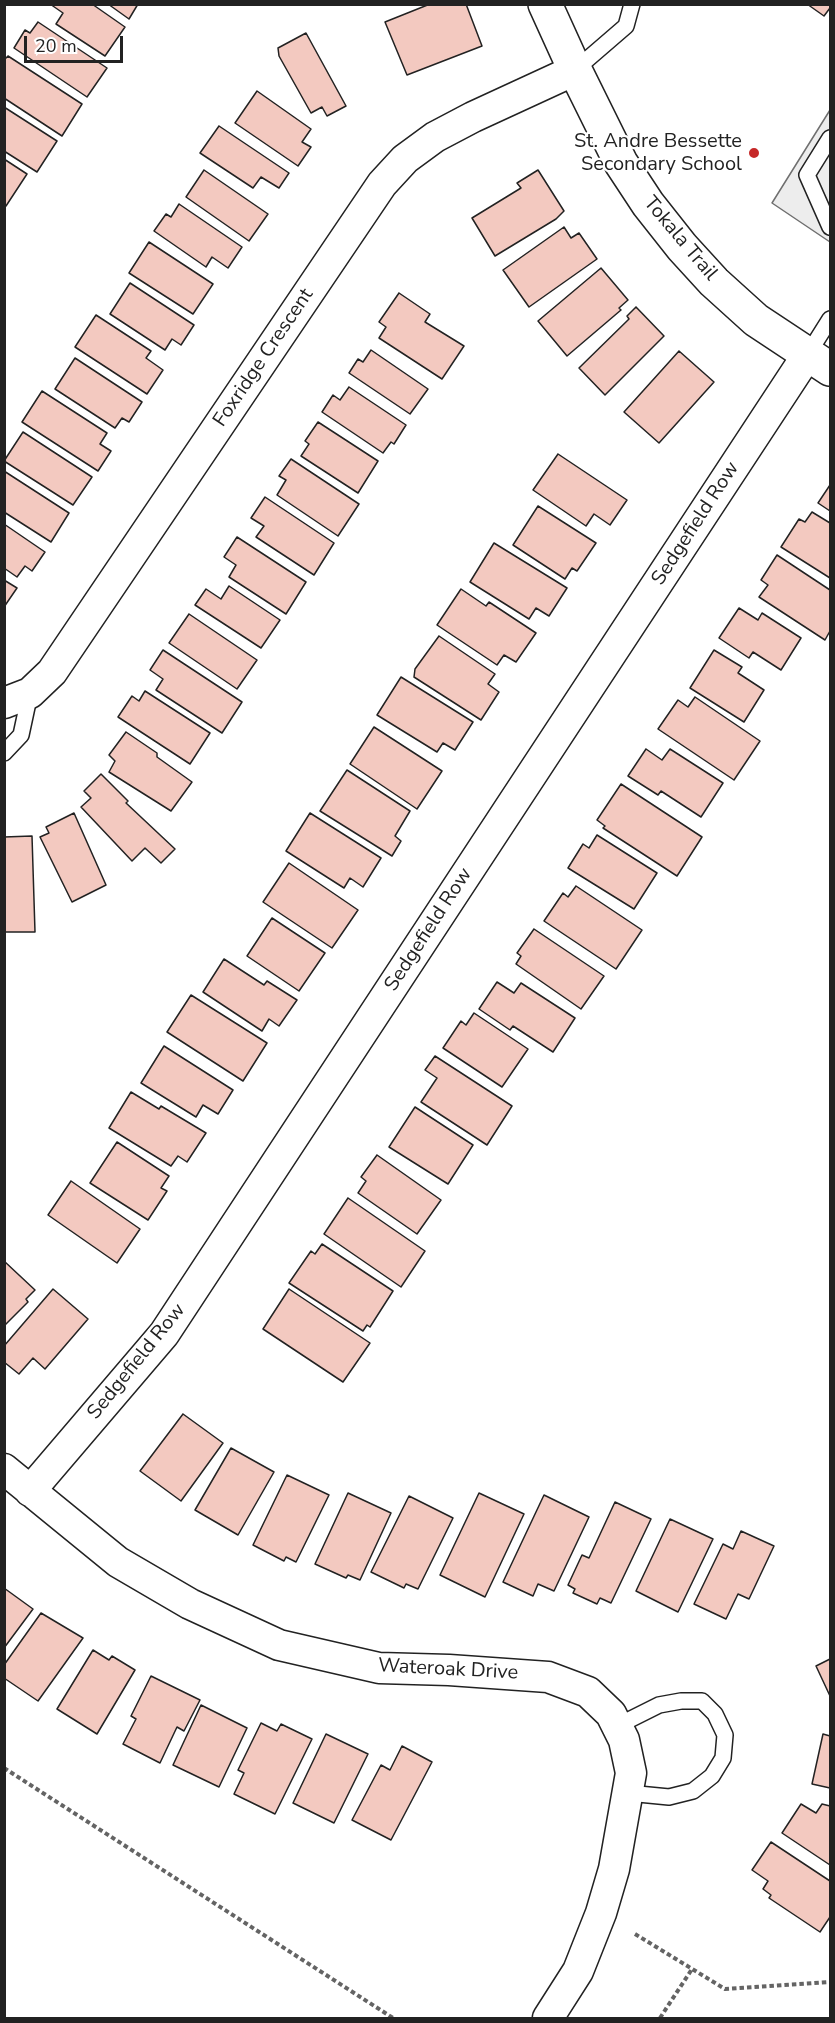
<!DOCTYPE html>
<style>
body{margin:0}
#map{position:relative;width:835px;height:2023px;overflow:hidden;background:#fff;font-family:"Nunito Sans",sans-serif}
canvas{display:block}
.frame{position:absolute;inset:0;border:6px solid #222;pointer-events:none}
.scale{position:absolute;left:24px;top:36px;width:99px;height:27px;box-sizing:border-box;border:3px solid #222;border-top:0;padding-left:8px;font-size:18px;line-height:21px;white-space:nowrap;color:#222;-webkit-text-stroke:4px #fff;paint-order:stroke}
</style>
<div id="map">
<canvas width="835" height="2023"></canvas>
<div class="frame"></div>
<div class="scale">20 m</div>
</div>
<script>
const c = document.querySelector('canvas').getContext('2d');
c.lineJoin = 'round';
function paint(path, color) {
  c.fillStyle = color;
  c.fill(path, 'evenodd');
}
function poly(rows) {
  const path = new Path2D();
  for (const r of rows) {
    path.moveTo(r[0], r[1]);
    for (let i = 2; i < r.length; i += 2) path.lineTo(r[i], r[i + 1]);
  }
  return path;
}
function trace(path, color, width, dash) {
  c.strokeStyle = color;
  c.lineWidth = width;
  c.lineCap = dash ? 'butt' : 'round';
  c.setLineDash(dash || []);
  c.stroke(path);
}
function label(font, color, halo, rows, align = 'center') {
  c.font = font + ' "Nunito Sans",sans-serif';
  c.lineWidth = 4.5;
  c.setLineDash([]);
  c.textBaseline = 'middle';
  c.strokeStyle = halo;
  c.fillStyle = color;
  for (const [text, x, y, turn = 0] of rows) {
    c.save();
    c.translate(x, y);
    c.rotate((+turn || 0) * Math.PI / 180);
    c.textAlign = isNaN(turn) ? turn : align;
    if (halo) c.strokeText(text, 0, 0);
    c.fillText(text, 0, 0);
    c.restore();
  }
}
const parking = poly([
 [830,110,830,242,772,203,830,110]
]);
const building = poly([
 [50,4,92,4,125,27,105,56,56,24,63,13,50,4],
 [108,4,138,4,129,19,108,4],
 [430,4,466,4,482,46,407,75,385,22,430,4],
 [807,4,830,4,830,8,824,16,807,4],
 [38,22,107,68,87,97,14,48,25,30,30,33,38,22],
 [306,33,346,106,327,116,322,107,311,113,279,56,278,48,306,33],
 [8,56,82,104,62,136,4,98,4,60,8,56],
 [257,91,311,129,302,142,311,147,298,166,235,123,257,91],
 [4,107,57,141,37,172,4,151,4,107],
 [219,126,289,173,279,188,261,177,253,188,200,153,219,126],
 [4,159,27,174,6,206,4,205,4,159],
 [204,170,268,214,249,241,186,197,204,170],
 [538,170,564,211,556,219,495,256,472,218,521,188,517,183,538,170],
 [179,204,242,247,228,268,212,257,206,267,154,231,166,214,171,217,179,204],
 [564,227,571,238,579,233,597,259,529,307,503,270,564,227],
 [149,242,213,284,193,314,129,273,149,242],
 [601,268,628,300,619,308,621,310,567,356,538,321,601,268],
 [130,283,194,325,181,345,172,339,165,350,110,314,130,283],
 [399,293,430,314,425,322,464,346,442,379,379,338,386,327,379,322,399,293],
 [636,307,664,336,605,395,579,368,629,319,627,316,636,307],
 [96,315,151,351,146,358,163,370,147,394,75,347,96,315],
 [371,350,428,389,410,414,349,373,358,359,363,362,371,350],
 [679,351,714,382,659,443,624,412,679,351],
 [75,358,142,402,129,422,122,418,115,428,55,389,75,358],
 [349,387,406,425,394,444,391,442,383,453,322,412,333,395,340,400,349,387],
 [42,391,107,433,100,444,111,451,98,471,22,422,42,391],
 [318,422,378,461,358,493,301,456,309,444,305,441,318,422],
 [23,432,92,477,73,505,4,461,23,432],
 [558,454,627,500,610,525,594,514,586,526,533,490,558,454],
 [291,459,359,504,338,536,277,495,286,480,279,476,291,459],
 [4,471,69,513,51,542,4,512,4,471],
 [830,485,830,511,818,503,830,485],
 [265,497,334,543,314,575,256,537,264,526,251,518,265,497],
 [538,506,596,543,577,571,572,568,565,579,513,545,538,506],
 [812,512,830,523,830,578,781,547,799,519,805,522,812,512],
 [4,524,45,552,32,571,25,566,17,577,4,568,4,524],
 [237,537,306,582,286,614,229,577,236,565,224,557,237,537],
 [494,543,567,588,549,616,536,608,529,619,470,582,494,543],
 [777,555,830,590,830,631,825,640,759,597,768,585,761,580,777,555],
 [4,580,17,588,4,607,4,580],
 [229,586,280,620,261,648,195,605,206,589,221,599,229,586],
 [461,589,486,606,489,602,536,633,516,662,504,655,497,665,437,625,461,589],
 [739,608,758,620,762,613,801,638,781,670,753,652,749,658,719,638,739,608],
 [189,614,257,660,237,689,169,643,189,614],
 [439,636,495,674,488,684,499,692,481,720,414,677,415,669,439,636],
 [163,650,242,702,222,733,156,690,163,679,150,670,163,650],
 [714,650,742,667,738,673,764,690,744,722,690,688,714,650],
 [401,677,473,722,455,750,443,743,437,752,377,715,401,677],
 [145,691,210,733,190,764,118,717,132,696,139,701,145,691],
 [695,697,760,741,734,780,658,729,678,700,688,707,695,697],
 [374,727,442,771,417,809,350,764,374,727],
 [126,732,157,753,157,757,192,782,171,811,109,772,115,761,109,755,126,732],
 [646,749,662,760,670,749,723,783,701,817,661,791,658,795,628,776,646,749],
 [347,770,410,811,395,836,401,841,392,856,320,811,347,770],
 [101,774,128,801,126,803,175,849,161,863,145,848,132,861,81,807,91,798,84,791,101,774],
 [621,784,702,837,677,876,603,828,605,826,597,820,621,784],
 [74,813,106,885,72,902,40,837,49,833,46,827,74,813],
 [310,813,381,858,363,887,350,878,344,888,286,851,310,813],
 [597,835,657,873,634,909,568,868,583,844,589,848,597,835],
 [32,836,35,932,4,932,4,837,32,836],
 [289,863,358,910,332,948,263,902,289,863],
 [576,886,642,930,616,969,544,921,563,893,568,897,576,886],
 [272,918,325,953,299,991,247,956,272,918],
 [534,929,604,976,581,1009,516,964,521,956,517,953,534,929],
 [224,959,264,985,267,981,297,1000,279,1026,269,1019,262,1031,203,992,224,959],
 [497,982,514,993,521,983,575,1018,553,1052,513,1026,510,1030,479,1009,497,982],
 [191,995,267,1043,243,1081,167,1032,191,995],
 [474,1013,528,1049,502,1087,443,1048,461,1021,466,1025,474,1013],
 [164,1046,233,1090,218,1114,203,1105,196,1117,141,1083,164,1046],
 [435,1056,512,1106,487,1145,421,1102,437,1078,425,1070,435,1056],
 [131,1092,159,1109,161,1106,206,1133,187,1162,178,1156,171,1166,109,1128,131,1092],
 [415,1107,473,1145,448,1184,389,1147,415,1107],
 [117,1142,169,1176,161,1188,167,1191,148,1220,90,1183,117,1142],
 [377,1155,441,1200,417,1234,358,1193,366,1181,361,1177,377,1155],
 [71,1181,140,1229,117,1263,48,1215,71,1181],
 [348,1198,425,1251,401,1287,324,1234,348,1198],
 [322,1244,393,1291,370,1327,367,1325,363,1331,289,1283,311,1251,315,1254,322,1244],
 [4,1261,35,1290,26,1299,28,1302,4,1326,4,1261],
 [53,1289,88,1319,45,1369,33,1358,19,1374,4,1362,4,1346,53,1289],
 [289,1289,370,1343,343,1382,263,1329,289,1289],
 [183,1414,223,1443,181,1501,140,1471,183,1414],
 [231,1448,274,1472,238,1535,195,1510,231,1448],
 [287,1475,329,1495,296,1562,286,1557,284,1561,253,1545,287,1475],
 [348,1493,391,1513,360,1580,348,1575,346,1578,315,1564,348,1493],
 [479,1493,524,1514,485,1597,440,1575,479,1493],
 [544,1495,589,1517,554,1591,538,1584,533,1596,503,1582,544,1495],
 [409,1496,453,1518,418,1589,406,1584,404,1588,371,1572,409,1496],
 [615,1502,651,1519,611,1603,600,1598,597,1604,573,1593,575,1589,568,1585,582,1555,589,1558,615,1502],
 [670,1519,713,1539,678,1612,636,1591,670,1519],
 [741,1531,774,1546,749,1599,738,1594,726,1619,694,1604,723,1544,733,1549,741,1531],
 [4,1588,33,1609,4,1648,4,1588],
 [41,1613,83,1638,38,1701,4,1678,4,1665,41,1613],
 [93,1650,109,1660,112,1656,135,1670,97,1734,57,1709,93,1650],
 [830,1659,830,1696,816,1666,830,1659],
 [151,1676,200,1700,184,1731,177,1727,160,1763,123,1744,136,1719,131,1716,151,1676],
 [201,1705,247,1728,219,1787,173,1765,201,1705],
 [261,1723,277,1731,281,1724,312,1739,275,1814,234,1794,244,1773,238,1770,261,1723],
 [326,1734,368,1754,334,1823,293,1803,326,1734],
 [823,1734,830,1736,830,1788,812,1784,823,1734],
 [402,1746,432,1762,391,1840,352,1820,381,1765,390,1770,402,1746],
 [801,1804,816,1813,822,1804,830,1806,830,1865,782,1833,801,1804],
 [771,1842,830,1881,830,1917,820,1932,769,1898,771,1895,763,1889,768,1881,752,1870,771,1842]
]);
const path = poly([
 [4,1768,393,2018],
 [635,1934,725,1989,830,1982],
 [660,2018,692,1969]
]);
const service = poly([
 [575,70,626,26,632,4],
 [830,138,807,175,830,227],
 [808,354,830,319],
 [4,753,21,735,30,693],
 [617,1726,659,1705,681,1701,702,1701,715,1714,725,1735,723,1758,712,1776,693,1791,669,1797,628,1793]
]);
const minor = poly([
 [4,703,30,693,52,672,382,184,405,159,435,137,473,117,575,70],
 [4,1469,118,1562,190,1604,279,1645,379,1668,449,1670,548,1677,588,1692,611,1714,624,1740,631,1773,614,1869,601,1913,578,1971,548,2018],
 [30,1491,164,1334,808,354]
]);
const tertiary = poly([
 [545,4,575,70,621,163,648,204,682,247,714,282,756,320,830,369]
]);
const markers = [
 [754,153,6,"#c62828"]
];
const poiNames = [
 ["St. Andre Bessette",742,142],
 ["Secondary School",742,165]
];
const streetNames = [
 ["Tokala Trail",680,239,50],
 ["Foxridge Crescent",264,358,-56],
 ["Sedgefield Row",696,524,-57],
 ["Sedgefield Row",429,930,-57],
 ["Sedgefield Row",137,1362,-51],
 ["Wateroak Drive",448,1670,3]
];
paint(parking, '#ededed');
trace(parking, '#6f6f6f', 1.5);
paint(building, '#f3c9c0');
trace(building, '#222', 1.5);
trace(service, '#222', 18);
trace(minor, '#222', 33);
trace(tertiary, '#222', 36);
trace(path, '#646464', 4, [4.5, 3]);
trace(service, '#fff', 15);
trace(minor, '#fff', 30);
trace(tertiary, '#fff', 33);
for (const [x, y, r, color] of markers) {
  const dot = new Path2D();
  dot.arc(x, y, r, 0, 2 * Math.PI);
  c.fillStyle = color;
  c.fill(dot);
  trace(dot, '#fff', 2);
}
label('20px', '#222', '#fff', poiNames, 'right');
label('20px', '#222', '#fff', streetNames);
</script>
